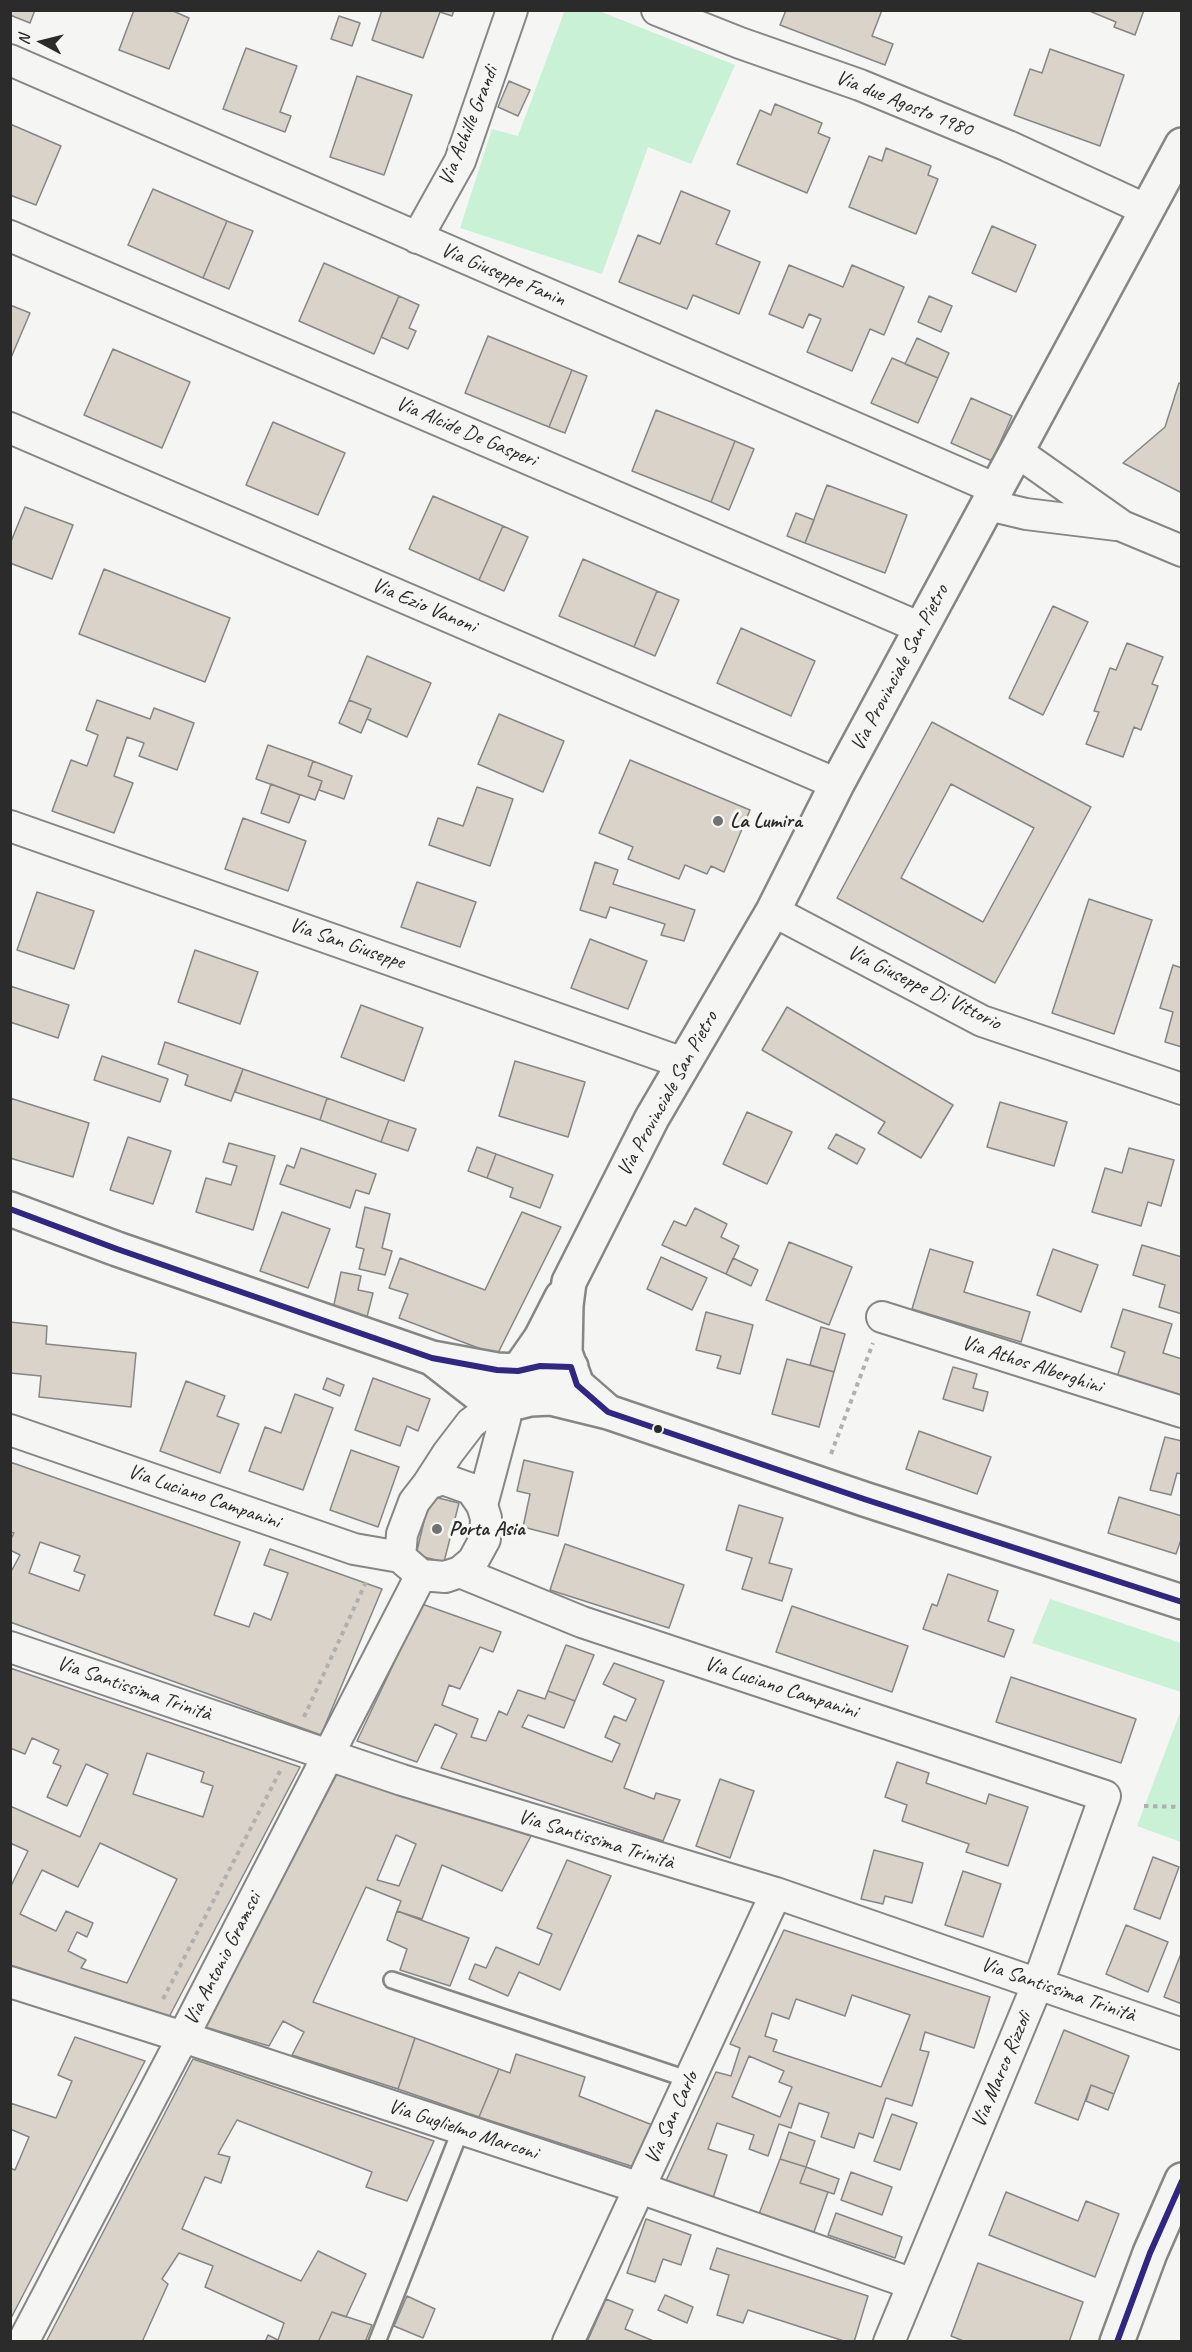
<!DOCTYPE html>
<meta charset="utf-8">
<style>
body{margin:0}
#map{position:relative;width:1192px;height:2352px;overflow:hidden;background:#f5f5f3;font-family:Caveat,sans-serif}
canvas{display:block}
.frame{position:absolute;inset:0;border:12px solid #2b2b2b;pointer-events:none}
.north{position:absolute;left:12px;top:12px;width:60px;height:60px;-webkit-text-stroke:4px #f6f6f2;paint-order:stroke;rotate:277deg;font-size:16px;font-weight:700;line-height:24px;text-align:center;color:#2b2b2b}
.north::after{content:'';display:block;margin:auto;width:21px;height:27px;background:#2b2b2b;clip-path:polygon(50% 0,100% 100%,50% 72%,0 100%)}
</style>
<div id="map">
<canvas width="1192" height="2352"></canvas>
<div class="frame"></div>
<div class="north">N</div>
</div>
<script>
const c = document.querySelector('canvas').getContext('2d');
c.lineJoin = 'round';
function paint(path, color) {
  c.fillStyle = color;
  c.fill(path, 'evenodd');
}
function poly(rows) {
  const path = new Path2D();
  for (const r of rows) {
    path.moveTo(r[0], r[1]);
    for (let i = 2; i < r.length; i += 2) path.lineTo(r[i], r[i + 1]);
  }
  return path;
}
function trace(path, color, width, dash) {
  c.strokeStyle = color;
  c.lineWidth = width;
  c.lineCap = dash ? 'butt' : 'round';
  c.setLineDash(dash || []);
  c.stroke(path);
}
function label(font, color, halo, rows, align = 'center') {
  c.font = font + ' Caveat,sans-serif';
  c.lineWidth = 6;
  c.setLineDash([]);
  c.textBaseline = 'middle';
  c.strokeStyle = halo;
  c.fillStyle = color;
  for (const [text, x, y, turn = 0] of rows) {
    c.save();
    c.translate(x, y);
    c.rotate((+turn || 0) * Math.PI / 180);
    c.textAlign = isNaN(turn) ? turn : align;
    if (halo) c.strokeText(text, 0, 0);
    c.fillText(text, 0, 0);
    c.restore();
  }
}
const green = poly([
 [565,10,599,11,735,65,691,164,648,147,602,274,460,228,492,129,518,136],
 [1050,1599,1181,1643,1181,1692,1032,1643],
 [1181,1710,1181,1842,1137,1826]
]);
const building = poly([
 [10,10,35,10,30,23,10,15,10,10],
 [134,10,171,10,189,18,169,69,119,50,134,10],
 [382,10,454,10,452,16,440,12,423,58,372,40,382,10],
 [786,10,882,10,872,36,893,44,885,65,780,25,786,10],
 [1087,10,1144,10,1135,35,1114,27,1116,22,1087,10],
 [339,16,360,23,352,46,331,39,339,16],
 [246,48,297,66,280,112,291,116,285,132,223,109,246,48],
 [1050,49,1124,75,1100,146,1014,115,1030,69,1042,73,1050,49],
 [357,76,412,95,384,175,330,157,357,76],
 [509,81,530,90,518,116,498,107,509,81],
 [775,104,822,123,818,133,830,138,807,193,737,164,760,110,771,115,775,104],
 [10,124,61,146,36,205,10,195,10,124],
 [886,148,931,166,928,175,938,179,916,234,849,207,869,156,882,161,886,148],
 [153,189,227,221,203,278,128,245,153,189],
 [681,191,730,211,716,244,760,262,739,314,693,295,687,309,619,282,638,235,660,244,681,191],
 [227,221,253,231,229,289,203,278,227,221],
 [992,226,1036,245,1016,292,972,273,992,226],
 [324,263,399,296,374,354,299,321,324,263],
 [789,265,843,287,852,265,904,287,884,335,870,329,852,371,807,352,821,319,809,314,803,328,769,314,789,265],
 [399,296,419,305,409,328,416,331,408,349,381,337,399,296],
 [929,296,952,306,941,332,918,322,929,296],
 [10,305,30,313,10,360,10,305],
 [488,336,572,370,549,427,465,393,488,336],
 [917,338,949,353,938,378,905,364,917,338],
 [113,349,190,382,162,448,84,415,113,349],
 [892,358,938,378,918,423,871,403,892,358],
 [572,370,587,376,565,433,549,427,572,370],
 [1179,383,1182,384,1182,493,1123,463,1165,427,1179,383],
 [971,398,1012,416,992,461,951,443,971,398],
 [656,410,735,441,711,502,632,471,656,410],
 [273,422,345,453,318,515,246,485,273,422],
 [735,441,754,449,729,510,711,502,735,441],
 [827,485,907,515,885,573,805,543,827,485],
 [433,496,503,526,479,580,409,549,433,496],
 [25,507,73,525,52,579,10,563,10,544,25,507],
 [796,513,814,520,805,543,787,536,796,513],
 [503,526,528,537,504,591,479,580,503,526],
 [583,559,657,591,634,647,559,616,583,559],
 [104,569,230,618,205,682,79,634,104,569],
 [657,591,679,600,655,656,634,647,657,591],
 [1053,606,1088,622,1043,715,1009,698,1053,606],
 [741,628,815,661,791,716,717,683,741,628],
 [1127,643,1163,657,1152,684,1158,686,1141,730,1134,727,1123,757,1086,744,1099,712,1094,711,1110,668,1116,670,1127,643],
 [367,656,431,683,407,737,367,719,371,709,349,700,367,656],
 [97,700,150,719,154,708,194,723,177,770,139,756,144,743,127,737,114,776,133,783,114,833,52,811,71,760,87,766,98,735,86,730,97,700],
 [349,700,371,709,361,733,339,723,349,700],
 [499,714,564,741,543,792,478,764,499,714],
 [932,722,1091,807,995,983,837,898,932,722],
 [951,784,1034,828,983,922,901,878,951,784],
 [268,745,313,761,308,776,322,781,315,800,256,779,268,745],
 [630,760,750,810,724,872,711,866,707,874,685,865,679,879,628,859,633,847,599,833,630,760],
 [313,761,352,776,344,799,319,790,322,781,308,776,313,761],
 [271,784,300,795,289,823,261,813,271,784],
 [477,787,513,799,490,866,429,845,438,818,463,826,477,787],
 [243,818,306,841,288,891,225,869,243,818],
 [595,862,618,870,613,884,695,910,684,941,661,935,665,924,610,907,606,918,580,910,595,862],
 [417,882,476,902,460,947,401,927,417,882],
 [37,892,94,911,74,969,17,950,37,892],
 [1089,899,1152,920,1114,1034,1052,1013,1089,899],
 [590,939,647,961,628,1009,571,988,590,939],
 [195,950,258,972,240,1024,178,1002,195,950],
 [1173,965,1182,968,1182,1047,1165,1042,1173,1012,1160,1008,1173,965],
 [10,986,69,1005,58,1038,10,1022,10,986],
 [361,1005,423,1028,404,1081,341,1057,361,1005],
 [787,1007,953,1105,921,1158,878,1133,885,1122,762,1050,787,1007],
 [165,1042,243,1069,231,1101,185,1085,188,1075,158,1064,165,1042],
 [102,1056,168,1079,160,1102,94,1080,102,1056],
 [515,1061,585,1082,568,1137,499,1116,515,1061],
 [243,1069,327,1098,320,1120,235,1092,243,1069],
 [10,1098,89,1123,73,1177,10,1158,10,1098],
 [327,1098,389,1120,381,1142,320,1120,327,1098],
 [1000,1102,1067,1122,1054,1166,987,1147,1000,1102],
 [747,1112,792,1132,767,1184,723,1164,747,1112],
 [389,1120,416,1129,408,1151,381,1142,389,1120],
 [836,1134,865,1149,857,1164,828,1148,836,1134],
 [128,1137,171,1151,153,1204,110,1190,128,1137],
 [229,1143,275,1156,253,1230,196,1212,206,1178,231,1185,237,1166,223,1162,229,1143],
 [477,1147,496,1154,487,1178,468,1171,477,1147],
 [301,1148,376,1174,369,1194,356,1190,350,1208,280,1184,287,1165,294,1168,301,1148],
 [1129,1148,1174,1160,1161,1206,1148,1202,1141,1226,1092,1212,1105,1168,1122,1173,1129,1148],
 [496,1154,553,1175,540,1208,510,1197,513,1188,487,1178,496,1154],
 [365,1207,390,1214,382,1248,392,1251,385,1275,359,1269,364,1249,356,1247,365,1207],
 [695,1208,727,1224,721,1237,739,1246,726,1274,662,1245,674,1221,686,1226,695,1208],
 [282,1212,330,1229,308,1288,260,1271,282,1212],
 [522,1212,561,1227,497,1355,399,1318,408,1294,389,1288,400,1258,485,1290,522,1212],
 [789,1242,852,1267,829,1325,766,1300,789,1242],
 [1142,1245,1182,1257,1182,1314,1159,1307,1165,1285,1133,1275,1142,1245],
 [930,1249,973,1262,964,1292,1030,1312,1021,1342,912,1309,930,1249],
 [1053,1249,1098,1265,1081,1312,1037,1295,1053,1249],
 [661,1257,707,1278,692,1310,647,1289,661,1257],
 [733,1258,758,1270,751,1286,726,1274,733,1258],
 [341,1272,361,1276,358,1290,373,1293,367,1317,333,1309,341,1272],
 [1123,1309,1172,1324,1163,1353,1182,1359,1182,1401,1116,1380,1125,1352,1111,1347,1123,1309],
 [706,1312,753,1325,740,1374,717,1368,721,1356,696,1350,706,1312],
 [10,1322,47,1326,46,1344,136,1353,131,1407,39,1397,41,1376,10,1373,10,1322],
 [821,1327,845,1334,834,1372,810,1365,821,1327],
 [787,1359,834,1372,819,1427,772,1414,787,1359],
 [953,1367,977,1374,973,1388,988,1392,983,1411,943,1399,953,1367],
 [327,1378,344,1385,340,1396,323,1389,327,1378],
 [373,1378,430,1399,418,1431,407,1426,400,1446,355,1430,373,1378],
 [186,1381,225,1396,217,1416,239,1424,220,1473,160,1451,186,1381],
 [295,1394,333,1408,303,1490,249,1471,265,1427,281,1433,295,1394],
 [919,1431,991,1457,977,1494,906,1469,919,1431],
 [1165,1437,1182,1441,1182,1474,1177,1473,1171,1495,1150,1490,1165,1437],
 [351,1450,399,1467,378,1527,330,1510,351,1450],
 [524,1460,573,1472,558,1536,523,1527,530,1494,517,1491,524,1460],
 [10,1462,240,1542,214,1615,249,1627,254,1613,271,1620,288,1573,264,1565,270,1549,382,1589,321,1735,10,1622,10,1569,12,1570,20,1555,10,1550,10,1541,14,1533,10,1532,10,1462],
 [40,1542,80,1556,74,1571,85,1575,79,1591,29,1573,40,1542],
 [430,1496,459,1503,444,1562,416,1555,430,1496],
 [1119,1497,1182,1516,1182,1537,1176,1554,1108,1533,1119,1497],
 [739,1505,783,1518,769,1563,792,1569,782,1601,742,1589,752,1558,726,1550,739,1505],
 [565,1544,684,1585,669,1628,550,1590,565,1544],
 [948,1574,998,1591,988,1621,1014,1630,1004,1657,923,1629,932,1604,937,1606,948,1574],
 [422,1604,501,1632,493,1652,480,1647,460,1689,449,1685,442,1705,478,1719,471,1737,486,1741,499,1711,507,1715,518,1690,545,1699,548,1691,575,1701,564,1728,528,1715,522,1727,612,1762,620,1744,605,1737,614,1716,626,1721,636,1699,603,1684,614,1663,664,1681,624,1788,654,1799,656,1793,680,1800,663,1841,441,1768,457,1734,435,1724,417,1762,357,1741,422,1604],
 [792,1606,908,1646,892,1692,776,1652,792,1606],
 [566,1645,594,1655,575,1701,548,1691,566,1645],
 [10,1668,300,1767,169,2017,10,1965,10,1888,28,1851,10,1843,10,1806,80,1837,108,1774,86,1764,67,1806,47,1797,61,1766,53,1763,59,1750,32,1738,25,1754,10,1748,10,1668],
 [147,1753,204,1772,201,1782,213,1786,203,1817,133,1794,147,1753],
 [100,1843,177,1879,127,1983,81,1968,86,1960,68,1951,77,1932,87,1937,93,1923,66,1911,56,1931,20,1914,42,1870,78,1887,100,1843],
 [1011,1677,1136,1719,1121,1763,996,1722,1011,1677],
 [897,1762,929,1773,926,1783,986,1804,989,1794,1028,1807,1008,1866,966,1852,969,1844,902,1821,907,1805,885,1797,897,1762],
 [338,1772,531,1836,502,1891,442,1865,422,1919,397,1911,401,1901,366,1887,313,2002,415,2038,398,2089,292,2055,304,2032,283,2021,269,2046,205,2027,338,1772],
 [396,1835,416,1844,399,1886,377,1880,396,1835],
 [720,1779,754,1791,730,1858,696,1846,720,1779],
 [874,1850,923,1863,912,1903,885,1896,883,1904,861,1899,874,1850],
 [1153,1857,1179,1867,1160,1919,1134,1909,1153,1857],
 [567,1860,611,1876,560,1990,519,1972,508,1996,469,1979,475,1964,486,1968,496,1947,539,1965,552,1934,537,1928,567,1860],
 [963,1871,1001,1884,983,1937,945,1925,963,1871],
 [397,1911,469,1938,450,1986,400,1970,407,1949,387,1940,397,1911],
 [1126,1925,1168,1942,1148,1992,1106,1974,1126,1925],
 [784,1930,990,1997,974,2048,925,2032,920,2050,929,2052,912,2106,886,2098,873,2138,859,2133,854,2148,821,2137,829,2113,799,2103,791,2128,779,2124,768,2156,749,2149,754,2135,717,2123,708,2149,727,2155,713,2198,665,2183,716,2072,731,2076,740,2048,730,2044,784,1930],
 [852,1995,910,2015,881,2087,773,2051,777,2040,765,2036,772,2013,789,2019,796,1999,845,2016,852,1995],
 [749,2056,784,2071,779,2082,792,2087,780,2117,732,2097,749,2056],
 [1182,1951,1182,2004,1164,1997,1182,1951],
 [1064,2030,1129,2056,1114,2094,1091,2085,1078,2120,1035,2103,1064,2030],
 [75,2037,145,2061,10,2320,10,2168,15,2170,29,2137,10,2129,10,2103,56,2118,72,2081,58,2075,75,2037],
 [415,2038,499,2069,479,2117,398,2089,415,2038],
 [516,2054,585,2077,579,2096,655,2126,634,2167,479,2117,499,2069,510,2073,516,2054],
 [193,2059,434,2141,407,2201,366,2187,372,2172,237,2120,218,2154,230,2157,221,2183,205,2177,182,2229,301,2281,318,2251,366,2274,346,2317,332,2312,318,2342,265,2342,268,2335,278,2340,284,2323,205,2287,213,2266,179,2253,162,2279,168,2284,142,2342,46,2342,193,2059],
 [1091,2085,1114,2094,1108,2110,1086,2101,1091,2085],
 [892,2114,917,2123,900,2170,874,2161,892,2114],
 [789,2132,815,2141,806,2167,780,2159,789,2132],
 [780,2159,806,2167,800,2183,828,2192,814,2232,759,2214,780,2159],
 [806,2167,839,2179,834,2194,800,2183,806,2167],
 [851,2172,892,2187,882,2215,841,2200,851,2172],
 [1006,2192,1078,2221,1086,2201,1119,2214,1095,2277,989,2235,1006,2192],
 [836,2213,902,2237,895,2258,828,2235,836,2213],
 [646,2219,691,2235,681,2265,663,2259,655,2282,627,2273,646,2219],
 [717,2248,868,2296,854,2342,847,2342,748,2310,743,2323,717,2315,729,2275,710,2269,717,2248],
 [978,2263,1083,2302,1069,2342,966,2342,951,2336,978,2263],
 [665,2295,693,2307,687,2323,658,2310,665,2295],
 [407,2296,435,2309,423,2338,394,2326,407,2296],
 [606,2299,633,2310,625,2329,656,2342,587,2342,606,2299],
 [332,2312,372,2325,365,2342,318,2342,332,2312]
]);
const path = poly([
 [831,1454,873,1343],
 [304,1717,366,1582],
 [1144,1806,1182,1807],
 [163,1999,280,1771]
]);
const service = poly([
 [392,1980,690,2080],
 [377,2342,461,2129]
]);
const minor = poly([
 [657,10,740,43,860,85,1008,146,1147,210],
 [10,60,996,489],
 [10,236,921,628],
 [417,238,460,161,512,10],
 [10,428,837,784],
 [1016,451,1122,526,1182,551],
 [988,505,1026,514,1116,525],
 [10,826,683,1063],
 [773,911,982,1021,1182,1089],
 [882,1317,1182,1412],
 [10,1430,354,1549,400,1557],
 [443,1479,471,1489,482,1505,486,1518,485,1539,473,1561,460,1572,445,1577,421,1575,400,1557,402,1534,414,1502,428,1484,443,1479],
 [428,1484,448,1453,471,1423,483,1414,506,1405],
 [482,1505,505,1419,508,1393,512,1380],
 [460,1572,582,1622,1105,1796,1038,1983,889,2342],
 [10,1647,402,1780,776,1893,1182,2034],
 [10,1982,183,2037,640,2188,913,2284],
 [23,2342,183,2037,421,1575],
 [568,2342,776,1893]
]);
const secondary = poly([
 [10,1209,117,1249,432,1358,497,1370,518,1371,540,1366,571,1367],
 [432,1358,482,1397,506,1405,530,1399,551,1398,608,1412,864,1499,1182,1602],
 [518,1371,541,1338,562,1297],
 [608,1412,577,1385,565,1353,566,1305,569,1282,652,1118,773,911,837,784,1182,145],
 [1117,2342,1150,2253,1182,2180]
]);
const bus1 = poly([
 [10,1209,117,1249,432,1358,497,1370,518,1371,540,1366,571,1367,577,1385,608,1412,864,1499,1182,1602],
 [1117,2342,1150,2253,1182,2181]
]);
const markers = [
 [718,821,6,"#727271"],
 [658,1429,5,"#2b2b2b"],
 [437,1529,6,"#727271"]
];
const streetNames = [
 ["Via due Agosto 1980",904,104,22],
 ["Via Achille Grandi",469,126,-68],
 ["Via Giuseppe Fanin",503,275,23],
 ["Via Alcide De Gasperi",466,432,23],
 ["Via Ezio Vanoni",424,606,23],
 ["Via Provinciale San Pietro",900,668,-62],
 ["Via San Giuseppe",347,944,19],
 ["Via Giuseppe Di Vittorio",924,988,26],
 ["Via Provinciale San Pietro",668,1094,-61],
 ["Via Athos Alberghini",1032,1365,18],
 ["Via Luciano Campanini",204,1497,19],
 ["Via Luciano Campanini",781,1688,18],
 ["Via Santissima Trinità",134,1689,19],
 ["Via Santissima Trinità",596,1840,17],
 ["Via Antonio Gramsci",223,1959,-63],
 ["Via Santissima Trinità",1058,1990,19],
 ["Via Marco Rizzoli",1002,2070,-67],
 ["Via San Carlo",672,2118,-65],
 ["Via Guglielmo Marconi",463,2130,18]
];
const poiNames = [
 ["La Lumira",730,821],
 ["Porta Asia",449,1529]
];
paint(green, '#c9f1d5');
paint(building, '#dad3ca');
trace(building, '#868685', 1.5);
trace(service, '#868685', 20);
trace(minor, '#868685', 34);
trace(secondary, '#868685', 38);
trace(path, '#b0b0af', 4, [4.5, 4.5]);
trace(service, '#f5f5f3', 15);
trace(minor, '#f5f5f3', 30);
trace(secondary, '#f5f5f3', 33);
trace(bus1, '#312783', 6);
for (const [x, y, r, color] of markers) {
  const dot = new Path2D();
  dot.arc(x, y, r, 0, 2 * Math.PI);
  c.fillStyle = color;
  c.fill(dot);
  trace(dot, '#f6f6f2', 2);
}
label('21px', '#2b2b2b', '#f6f6f2', streetNames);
label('bold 21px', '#2b2b2b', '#f6f6f2', poiNames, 'left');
</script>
